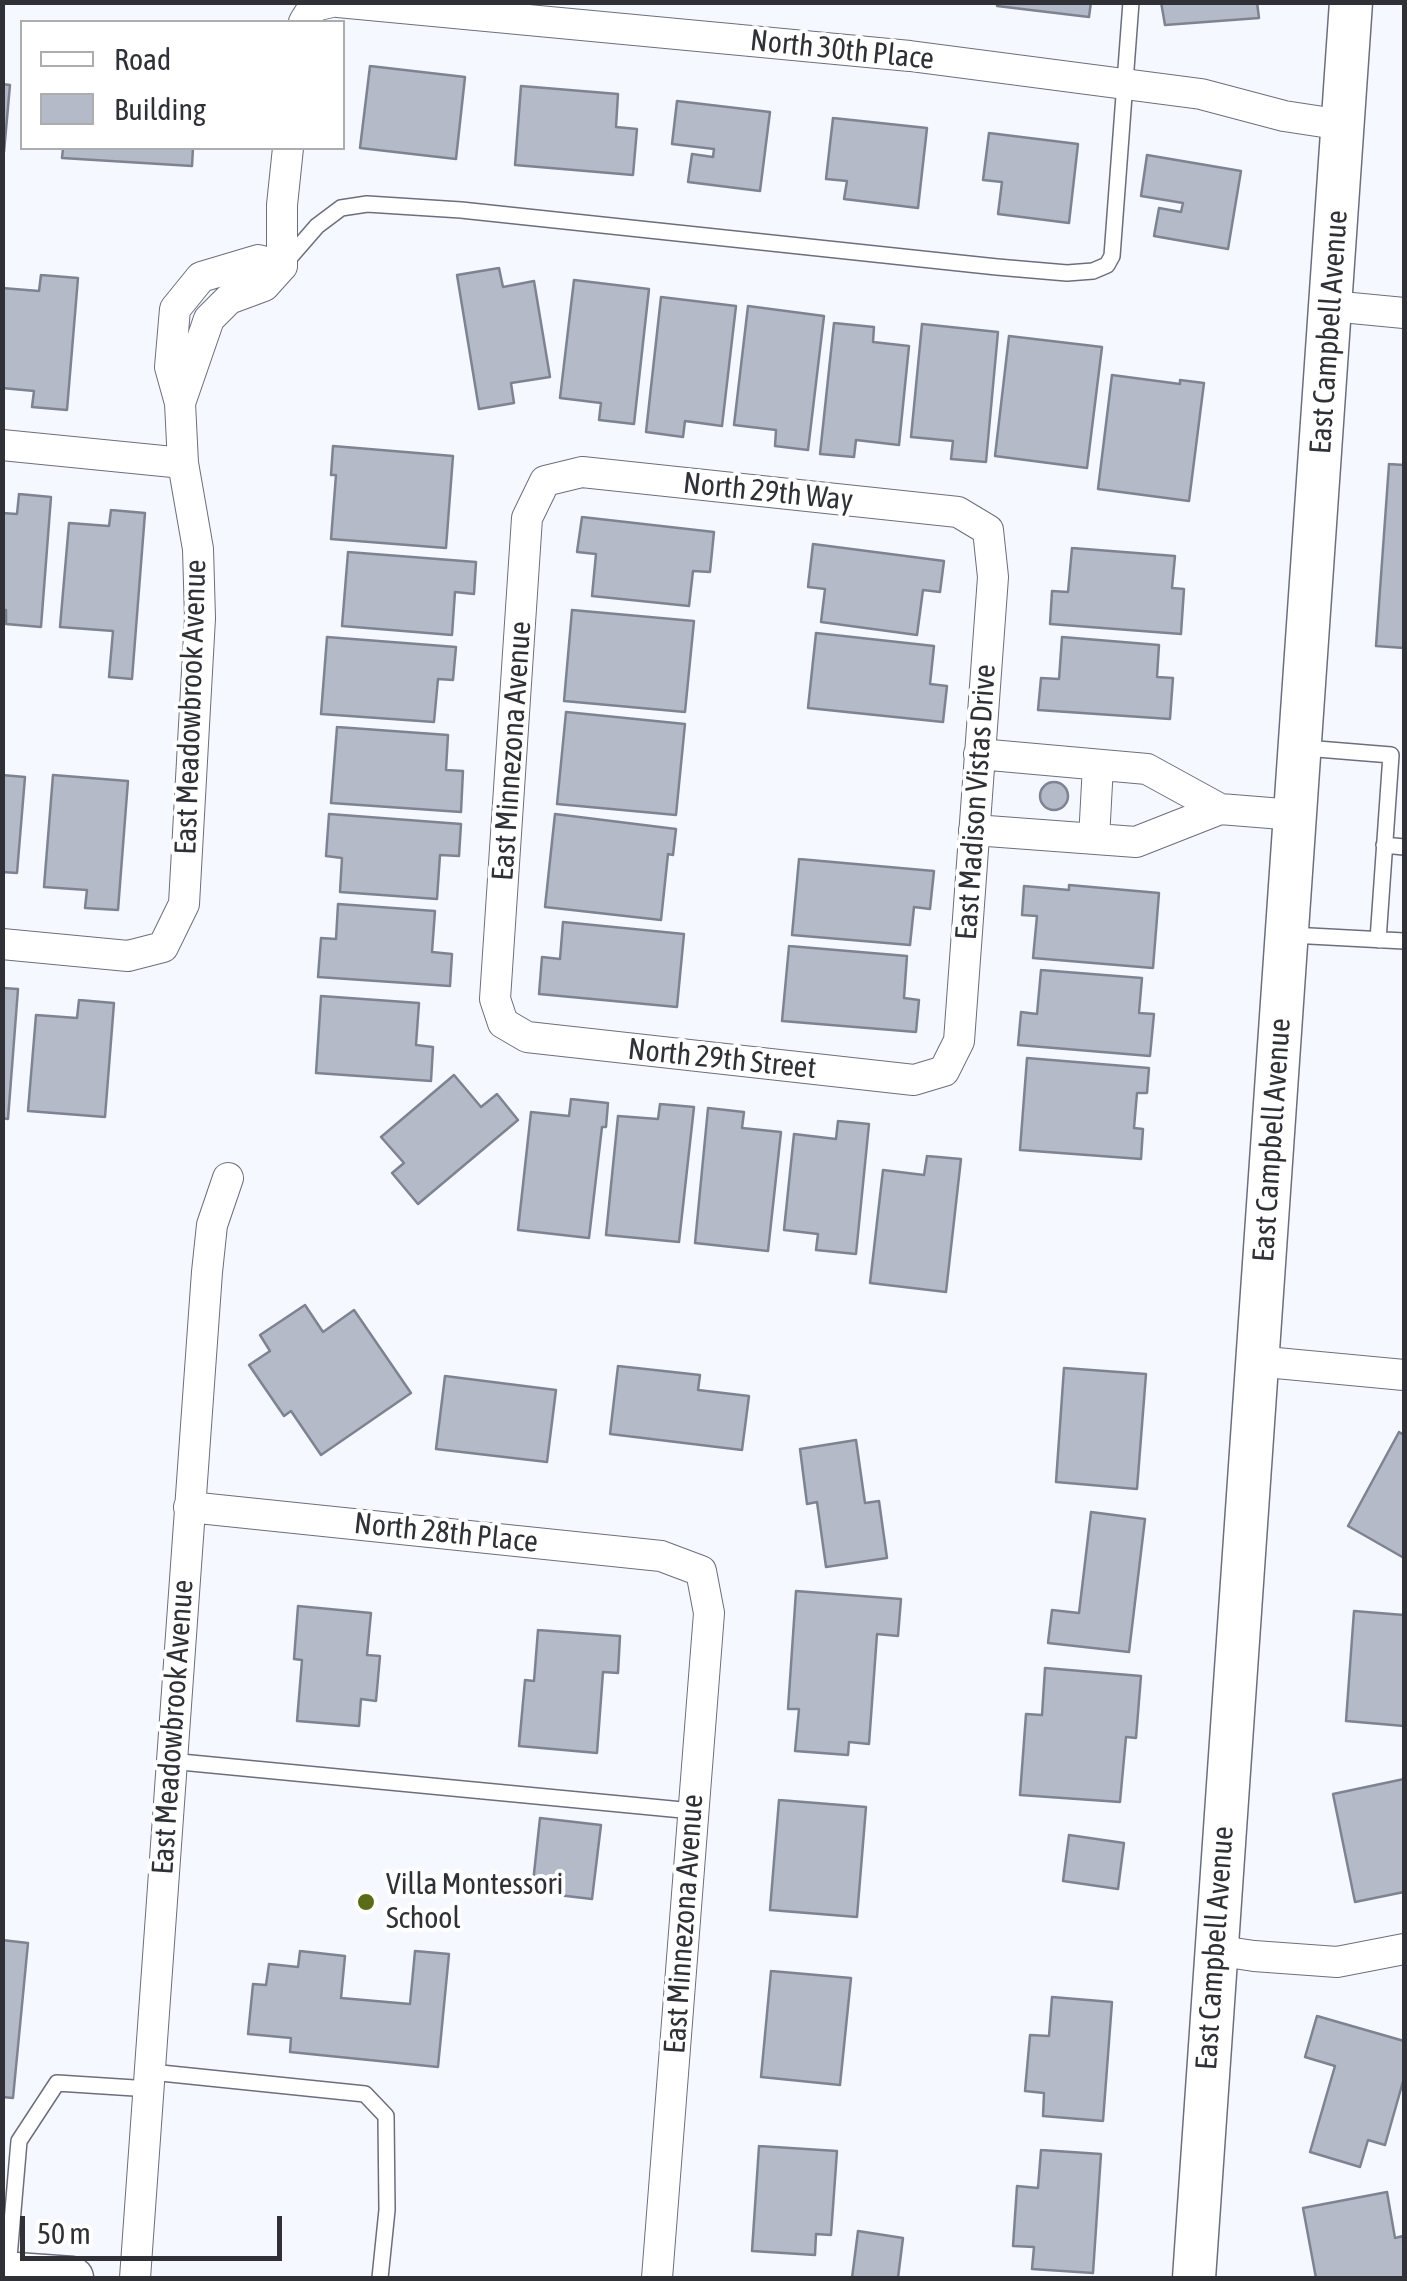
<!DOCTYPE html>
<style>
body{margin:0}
#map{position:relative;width:1407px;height:2281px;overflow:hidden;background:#f6f8ff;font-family:"Asap Condensed",sans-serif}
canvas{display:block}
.frame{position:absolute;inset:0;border:5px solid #2f3137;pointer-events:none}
.legend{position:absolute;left:20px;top:20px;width:325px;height:130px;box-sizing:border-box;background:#fff;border:2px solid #acadaf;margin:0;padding:12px 18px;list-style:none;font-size:30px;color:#2f3137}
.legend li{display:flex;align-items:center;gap:20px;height:50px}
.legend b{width:50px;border:2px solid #acadaf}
.scale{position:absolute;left:20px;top:2216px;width:262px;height:45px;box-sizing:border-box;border:5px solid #2f3137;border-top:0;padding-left:12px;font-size:30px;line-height:35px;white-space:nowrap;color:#2f3137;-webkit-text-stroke:8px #fff;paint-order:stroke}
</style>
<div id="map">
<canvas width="1407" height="2281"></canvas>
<div class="frame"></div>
<ul class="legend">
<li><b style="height:12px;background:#fff"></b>Road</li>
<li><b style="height:28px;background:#b4bac8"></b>Building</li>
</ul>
<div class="scale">50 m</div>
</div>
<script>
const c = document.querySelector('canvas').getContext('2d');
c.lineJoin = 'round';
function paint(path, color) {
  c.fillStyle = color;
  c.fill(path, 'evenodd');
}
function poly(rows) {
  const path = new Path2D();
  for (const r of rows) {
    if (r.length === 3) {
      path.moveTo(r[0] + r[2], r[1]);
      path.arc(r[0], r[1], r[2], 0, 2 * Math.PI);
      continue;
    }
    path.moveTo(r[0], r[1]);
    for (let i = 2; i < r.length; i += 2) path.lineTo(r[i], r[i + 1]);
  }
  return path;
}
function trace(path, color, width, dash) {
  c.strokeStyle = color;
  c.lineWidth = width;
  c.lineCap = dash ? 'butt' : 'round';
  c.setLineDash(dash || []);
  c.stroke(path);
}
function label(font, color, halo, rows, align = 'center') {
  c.font = font + ' "Asap Condensed",sans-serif';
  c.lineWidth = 8;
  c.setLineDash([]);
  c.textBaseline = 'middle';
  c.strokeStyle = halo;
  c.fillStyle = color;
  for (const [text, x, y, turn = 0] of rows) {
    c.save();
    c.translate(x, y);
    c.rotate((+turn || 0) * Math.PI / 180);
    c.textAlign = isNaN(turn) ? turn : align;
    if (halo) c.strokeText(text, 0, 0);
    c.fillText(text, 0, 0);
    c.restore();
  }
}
const building = poly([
 [997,2,1091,2,1089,17,997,6,997,2],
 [1161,2,1257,2,1259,18,1165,25,1161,2],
 [370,66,465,77,456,159,360,148,370,66],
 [2,84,10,85,4,152,2,152,2,84],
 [521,86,618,94,616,127,637,129,633,175,515,165,521,86],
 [677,101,770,112,760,191,688,182,692,154,713,157,714,149,672,144,677,101],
 [833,118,927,128,918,208,844,199,847,181,826,179,833,118],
 [989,133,1078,144,1069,223,998,214,1002,182,983,180,989,133],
 [63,148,193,148,192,166,62,158,63,148],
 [1147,155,1241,171,1228,249,1154,236,1159,208,1181,212,1183,203,1141,196,1147,155],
 [499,268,503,287,534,281,550,377,511,383,514,403,479,409,457,275,499,268],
 [41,275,78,278,67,410,32,407,34,391,2,388,2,288,39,291,41,275],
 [574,280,649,289,634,424,599,420,601,403,560,398,574,280],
 [661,297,736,306,722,426,685,421,683,437,646,432,661,297],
 [748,306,824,316,808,450,775,446,776,430,734,425,748,306],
 [834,323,874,327,873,342,909,346,899,445,856,440,854,457,820,454,834,323],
 [922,324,998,332,986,462,951,459,953,441,911,437,922,324],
 [1009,336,1102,347,1087,468,995,456,1009,336],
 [1112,375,1180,384,1180,380,1204,383,1189,501,1098,489,1112,375],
 [333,446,453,456,446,548,331,539,336,475,331,475,333,446],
 [1389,464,1404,465,1404,648,1376,646,1389,464],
 [19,494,51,497,41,627,6,624,6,610,2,610,2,513,17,514,19,494],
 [111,510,145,513,132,679,109,677,113,631,60,627,69,523,109,526,111,510],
 [582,517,714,532,710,572,693,571,689,606,592,596,596,554,577,552,582,517],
 [813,544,944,561,940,592,923,590,917,635,821,622,825,589,808,587,813,544],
 [1072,548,1175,556,1172,588,1184,589,1181,634,1050,624,1052,591,1068,592,1072,548],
 [348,552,476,562,474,594,455,592,452,635,342,626,348,552],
 [572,610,694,621,685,712,564,701,572,610],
 [816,633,934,646,930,684,947,686,943,722,808,708,816,633],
 [327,637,456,647,453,680,438,679,434,722,321,714,327,637],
 [1062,637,1159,645,1157,677,1173,678,1170,719,1038,710,1041,678,1059,679,1062,637],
 [566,712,685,724,676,815,557,804,566,712],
 [337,727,448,735,446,770,463,771,461,812,331,803,337,727],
 [2,775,25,777,17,873,2,872,2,775],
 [53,775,128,781,118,910,85,908,87,890,44,887,53,775],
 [1054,796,14],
 [329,814,461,824,459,856,440,855,437,899,340,892,342,858,326,856,329,814],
 [555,814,676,829,673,855,668,854,661,920,545,907,555,814],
 [799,859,934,871,930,909,914,907,910,945,792,935,799,859],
 [1069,885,1159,893,1153,968,1033,958,1037,916,1022,915,1024,886,1069,890,1069,885],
 [338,904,435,911,432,952,452,954,450,986,318,977,321,938,336,939,338,904],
 [563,922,684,934,677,1007,539,994,542,957,560,959,563,922],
 [789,946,907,956,904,998,919,1000,916,1032,782,1021,789,946],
 [1041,970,1142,978,1139,1013,1154,1014,1150,1056,1018,1045,1021,1012,1037,1014,1041,970],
 [2,988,18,989,8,1119,2,1118,2,988],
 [321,996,419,1003,416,1045,433,1047,431,1081,316,1073,321,996],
 [79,1000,114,1003,105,1117,28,1111,36,1015,77,1018,79,1000],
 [1027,1058,1149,1068,1147,1093,1137,1093,1134,1128,1143,1129,1141,1159,1020,1150,1027,1058],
 [454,1075,481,1107,497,1094,518,1120,418,1204,392,1173,404,1163,381,1137,454,1075],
 [571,1099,608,1103,606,1127,602,1127,589,1238,518,1230,531,1112,569,1116,571,1099],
 [660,1104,694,1107,679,1242,606,1235,618,1116,658,1119,660,1104],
 [708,1108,744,1112,742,1128,781,1132,768,1251,695,1243,708,1108],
 [838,1121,869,1124,856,1254,816,1250,818,1234,784,1230,794,1134,836,1139,838,1121],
 [927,1156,961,1159,946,1292,870,1283,883,1170,924,1175,927,1156],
 [305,1305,323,1332,354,1310,411,1393,321,1455,291,1411,284,1416,249,1365,270,1351,260,1335,305,1305],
 [618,1366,700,1375,698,1390,749,1396,742,1450,610,1434,618,1366],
 [1064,1368,1146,1374,1137,1489,1056,1482,1064,1368],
 [445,1376,556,1390,547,1462,436,1449,445,1376],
 [1399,1432,1404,1435,1404,1558,1348,1526,1399,1432],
 [856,1440,865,1503,879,1501,887,1558,826,1567,817,1502,807,1504,800,1449,856,1440],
 [1091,1512,1145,1519,1129,1652,1048,1643,1052,1610,1079,1613,1091,1512],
 [796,1591,901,1599,898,1636,877,1634,869,1744,849,1742,848,1755,795,1751,799,1709,788,1709,796,1591],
 [298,1606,371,1613,367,1655,380,1656,376,1701,361,1699,359,1726,297,1721,302,1660,294,1659,298,1606],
 [1354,1611,1404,1615,1404,1726,1346,1721,1354,1611],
 [538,1630,620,1636,618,1673,603,1672,597,1753,519,1746,525,1680,534,1681,538,1630],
 [1045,1668,1141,1676,1136,1738,1126,1737,1120,1802,1020,1795,1026,1714,1042,1715,1045,1668],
 [1404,1779,1404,1892,1355,1902,1333,1794,1404,1779],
 [779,1800,866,1807,857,1917,770,1910,779,1800],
 [540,1818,601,1825,592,1899,532,1892,540,1818],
 [1069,1835,1124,1843,1118,1889,1063,1881,1069,1835],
 [2,1940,28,1943,13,2098,2,2097,2,1940],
 [300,1951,345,1956,341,1998,410,2004,415,1951,449,1954,438,2067,290,2052,291,2038,248,2034,253,1984,266,1985,269,1964,298,1967,300,1951],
 [771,1971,851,1978,840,2085,761,2077,771,1971],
 [1052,1997,1112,2002,1103,2121,1043,2116,1044,2093,1025,2091,1030,2035,1049,2036,1052,1997],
 [1317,2016,1404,2041,1404,2078,1385,2145,1368,2140,1360,2167,1310,2152,1335,2066,1305,2057,1317,2016],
 [759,2146,837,2151,831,2235,816,2234,815,2255,752,2251,759,2146],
 [1041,2150,1101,2154,1093,2273,1032,2269,1034,2247,1013,2246,1017,2186,1038,2188,1041,2150],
 [1387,2192,1395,2238,1403,2236,1404,2278,1314,2278,1316,2278,1303,2208,1387,2192],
 [858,2231,903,2238,898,2278,852,2278,858,2231]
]);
const lane = poly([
 [284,264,317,226,341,208,367,204,461,210,997,267,1067,273,1093,271,1107,265,1112,256,1131,2],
 [1305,748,1391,755,1378,940],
 [1384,845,1404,847],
 [1291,935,1404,941],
 [170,1761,693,1811],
 [151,2072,365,2094,386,2116,387,2210,380,2278],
 [8,2269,19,2141,57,2083,150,2089]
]);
const street = poly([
 [338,2,910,56,1201,94,1284,116,1343,125],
 [304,22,314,6,332,2],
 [1331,306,1404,313],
 [180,403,209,319,229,299,264,286,282,266,282,205,288,148],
 [2,445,183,463],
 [582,472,958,512,988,530,993,577,959,1041,944,1071,914,1080,527,1037,503,1023,495,999,527,518,545,481,582,472],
 [979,754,1147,769,1220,809],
 [974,830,1136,842,1220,809,1295,815],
 [1094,839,1098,765],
 [2,944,128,956,163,947,184,904,200,618,198,549,183,463,180,403,170,367,175,309,201,277,258,260,282,266],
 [1255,1361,1404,1375],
 [189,1507,661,1556,701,1571,709,1613,657,2278],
 [1214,1950,1254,1956,1337,1962,1404,1949],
 [135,2278,207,1272,212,1225,228,1178]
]);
const secondary = poly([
 [2,2273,72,2278],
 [1194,2278,1351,2]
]);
const markers = [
 [366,1902,10,"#5b6c18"]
];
const streetNames = [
 ["North 30th Place",842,50,6],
 ["East Campbell Avenue",1329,332,-86],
 ["North 29th Way",768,492,6],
 ["East Meadowbrook Avenue",191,707,-88],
 ["East Minnezona Avenue",512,751,-86],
 ["East Madison Vistas Drive",976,802,-86],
 ["North 29th Street",722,1059,6],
 ["East Campbell Avenue",1272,1140,-86],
 ["North 28th Place",446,1533,6],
 ["East Meadowbrook Avenue",173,1727,-86],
 ["East Minnezona Avenue",684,1924,-86],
 ["East Campbell Avenue",1215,1948,-86]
];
const poiNames = [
 ["Villa Montessori",386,1885],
 ["School",386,1919]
];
paint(building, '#b4bac8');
trace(building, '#7e8391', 2.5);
trace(lane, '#6b6f7d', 18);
trace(street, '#6b6f7d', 32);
trace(secondary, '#6b6f7d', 45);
trace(lane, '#fff', 15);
trace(street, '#fff', 30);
trace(secondary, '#fff', 42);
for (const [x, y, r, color] of markers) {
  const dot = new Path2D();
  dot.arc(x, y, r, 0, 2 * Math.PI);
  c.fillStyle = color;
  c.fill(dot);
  trace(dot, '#fff', 4);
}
label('30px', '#2f3137', '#fff', streetNames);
label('30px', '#2f3137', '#fff', poiNames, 'left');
</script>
